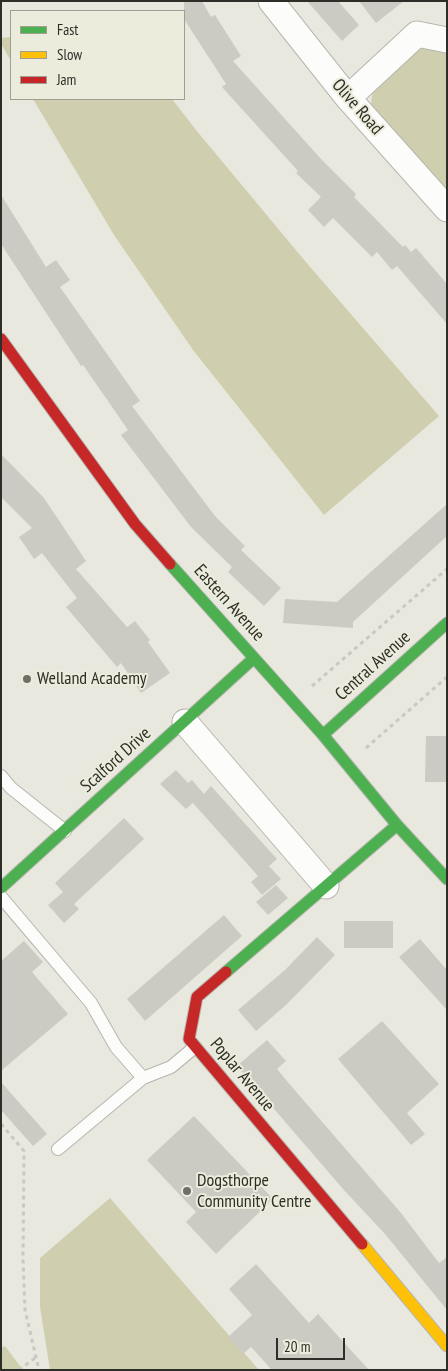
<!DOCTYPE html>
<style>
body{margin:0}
#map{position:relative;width:448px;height:1371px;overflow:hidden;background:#e8e8df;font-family:"PT Sans Narrow",sans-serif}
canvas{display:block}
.frame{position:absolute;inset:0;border:2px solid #2e2e28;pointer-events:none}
.legend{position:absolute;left:10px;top:10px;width:175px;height:90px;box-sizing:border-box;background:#ebecdb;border:1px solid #9fa093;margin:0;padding:6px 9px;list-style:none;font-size:15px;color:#2e2e28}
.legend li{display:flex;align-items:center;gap:10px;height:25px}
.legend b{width:25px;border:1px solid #9fa093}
.scale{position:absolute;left:276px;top:1338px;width:69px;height:22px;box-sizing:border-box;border:2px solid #2e2e28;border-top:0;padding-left:6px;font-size:15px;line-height:18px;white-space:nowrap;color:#2e2e28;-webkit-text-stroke:4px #ebecdb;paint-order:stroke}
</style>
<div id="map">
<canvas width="448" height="1371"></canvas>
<div class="frame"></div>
<ul class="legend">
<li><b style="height:6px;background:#4caf50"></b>Fast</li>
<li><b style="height:6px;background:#ffc107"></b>Slow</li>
<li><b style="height:6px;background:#c62828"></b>Jam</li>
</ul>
<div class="scale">20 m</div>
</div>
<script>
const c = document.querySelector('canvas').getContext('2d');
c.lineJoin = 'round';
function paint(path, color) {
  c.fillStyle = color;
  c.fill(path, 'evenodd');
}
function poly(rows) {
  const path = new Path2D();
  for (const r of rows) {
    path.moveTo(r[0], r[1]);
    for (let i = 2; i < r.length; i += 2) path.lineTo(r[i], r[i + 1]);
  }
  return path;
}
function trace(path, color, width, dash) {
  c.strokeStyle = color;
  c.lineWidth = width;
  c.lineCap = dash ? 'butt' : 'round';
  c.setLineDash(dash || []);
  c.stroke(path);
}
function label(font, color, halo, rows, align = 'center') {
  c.font = font + ' "PT Sans Narrow",sans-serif';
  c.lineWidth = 4;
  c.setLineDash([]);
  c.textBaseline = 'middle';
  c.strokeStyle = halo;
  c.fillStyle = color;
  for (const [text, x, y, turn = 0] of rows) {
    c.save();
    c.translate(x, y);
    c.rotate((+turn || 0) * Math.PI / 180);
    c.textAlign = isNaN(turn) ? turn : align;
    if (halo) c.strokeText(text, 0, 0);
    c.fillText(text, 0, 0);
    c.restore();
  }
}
const green = poly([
 [11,37,11,61,1,44,1,38],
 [422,44,447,48,447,198,374,120,371,104,373,89],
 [33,99,172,99,196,130,305,261,439,416,324,515,193,350,114,235],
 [110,1198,259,1370,50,1370,40,1307,40,1258],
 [5,1346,23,1370,1,1370,1,1348]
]);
const building = poly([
 [184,1,202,1,211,17,215,15,241,56,233,61,321,159,356,194,354,197,403,247,405,245,411,252,416,248,447,284,447,324,397,266,392,270,377,252,372,257,333,218,324,227,308,210,321,197,296,173,298,171,222,87,226,84,184,19],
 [307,1,338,1,359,25,342,41],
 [359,1,404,1,376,23],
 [1,195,46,267,56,260,70,280,60,287,140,401,132,406,215,516,245,546,241,550,281,588,264,606,228,572,232,567,191,527,121,435,128,430,83,365,81,366,1,244],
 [1,454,44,498,86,561,76,569,127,627,135,621,150,640,148,642,170,673,141,693,121,663,117,667,66,607,77,598,42,553,34,559,19,537,32,528,1,497],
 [447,504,447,536,353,622,353,628,283,623,285,599,337,602],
 [426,736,447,736,447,782,425,782],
 [176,770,188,783,192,780,204,794,211,786,277,859,269,866,281,879,262,895,251,882,258,876,193,803,195,801,186,809,160,784],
 [124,818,144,839,74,904,79,909,64,923,48,905,63,892,55,883],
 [276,885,288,898,268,915,256,902],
 [224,915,242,936,145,1021,127,999],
 [344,921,393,921,393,948,344,948],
 [317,937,335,955,286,1005,256,1031,238,1010,285,970],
 [420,939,447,970,447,1010,399,957],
 [24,941,43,962,32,972,68,1014,1,1071,1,961],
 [382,1021,439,1084,407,1113,425,1134,411,1145,338,1059],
 [267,1040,286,1061,277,1069,292,1087,401,1213,439,1263,447,1257,447,1310,385,1234,343,1189,237,1066],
 [1,1082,47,1134,33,1146,1,1110],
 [194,1116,273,1199,216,1254,186,1222,196,1212,147,1160],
 [256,1264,309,1323,318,1314,369,1370,272,1370,251,1347,243,1354,228,1337,252,1315,229,1289]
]);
const path = poly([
 [312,686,447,569],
 [366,748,447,677],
 [1,1124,24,1151,23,1259,25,1310,39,1370],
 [19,1370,35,1358]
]);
const lane = poly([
 [1,776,11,788,65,831],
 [1,897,91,1003,116,1047,143,1078,58,1149],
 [143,1078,171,1067,195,1047]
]);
const street = poly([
 [271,1,348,98,447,209],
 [348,98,417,34,447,40],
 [185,722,326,886]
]);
const fast = poly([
 [170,564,323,735,397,825,447,879],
 [323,735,447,623],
 [1,888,254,658],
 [226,972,397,825]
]);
const slow = poly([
 [362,1244,447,1346]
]);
const jam = poly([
 [1,339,135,524,170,564],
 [226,972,197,997,189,1039,362,1244]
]);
const markers = [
 [27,679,5,"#6f6f68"],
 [187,1191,5,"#6f6f68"]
];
const streetNames = [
 ["Olive Road",357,107,49],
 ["Eastern Avenue",229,603,48],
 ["Central Avenue",373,666,-42],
 ["Scalford Drive",116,760,-42],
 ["Poplar Avenue",242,1075,50]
];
const poiNames = [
 ["Welland Academy",37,679],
 ["Dogsthorpe",197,1181],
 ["Community Centre",197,1202]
];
paint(green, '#cfcfaf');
paint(building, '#cbcbc4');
trace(lane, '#b6b6af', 14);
trace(street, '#b6b6af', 27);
trace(fast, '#b6b6af', 13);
trace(slow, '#b6b6af', 13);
trace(jam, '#b6b6af', 13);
trace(path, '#c8c8c5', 3, [4, 4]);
trace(lane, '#fcfcfa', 12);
trace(street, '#fcfcfa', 25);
trace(fast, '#4caf50', 11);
trace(slow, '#ffc107', 11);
trace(jam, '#c62828', 11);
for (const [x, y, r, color] of markers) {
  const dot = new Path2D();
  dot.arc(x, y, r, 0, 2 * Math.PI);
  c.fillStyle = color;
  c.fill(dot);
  trace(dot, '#ebecdb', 2);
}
label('18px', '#2e2e28', '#ebecdb', streetNames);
label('18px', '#2e2e28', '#ebecdb', poiNames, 'left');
</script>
